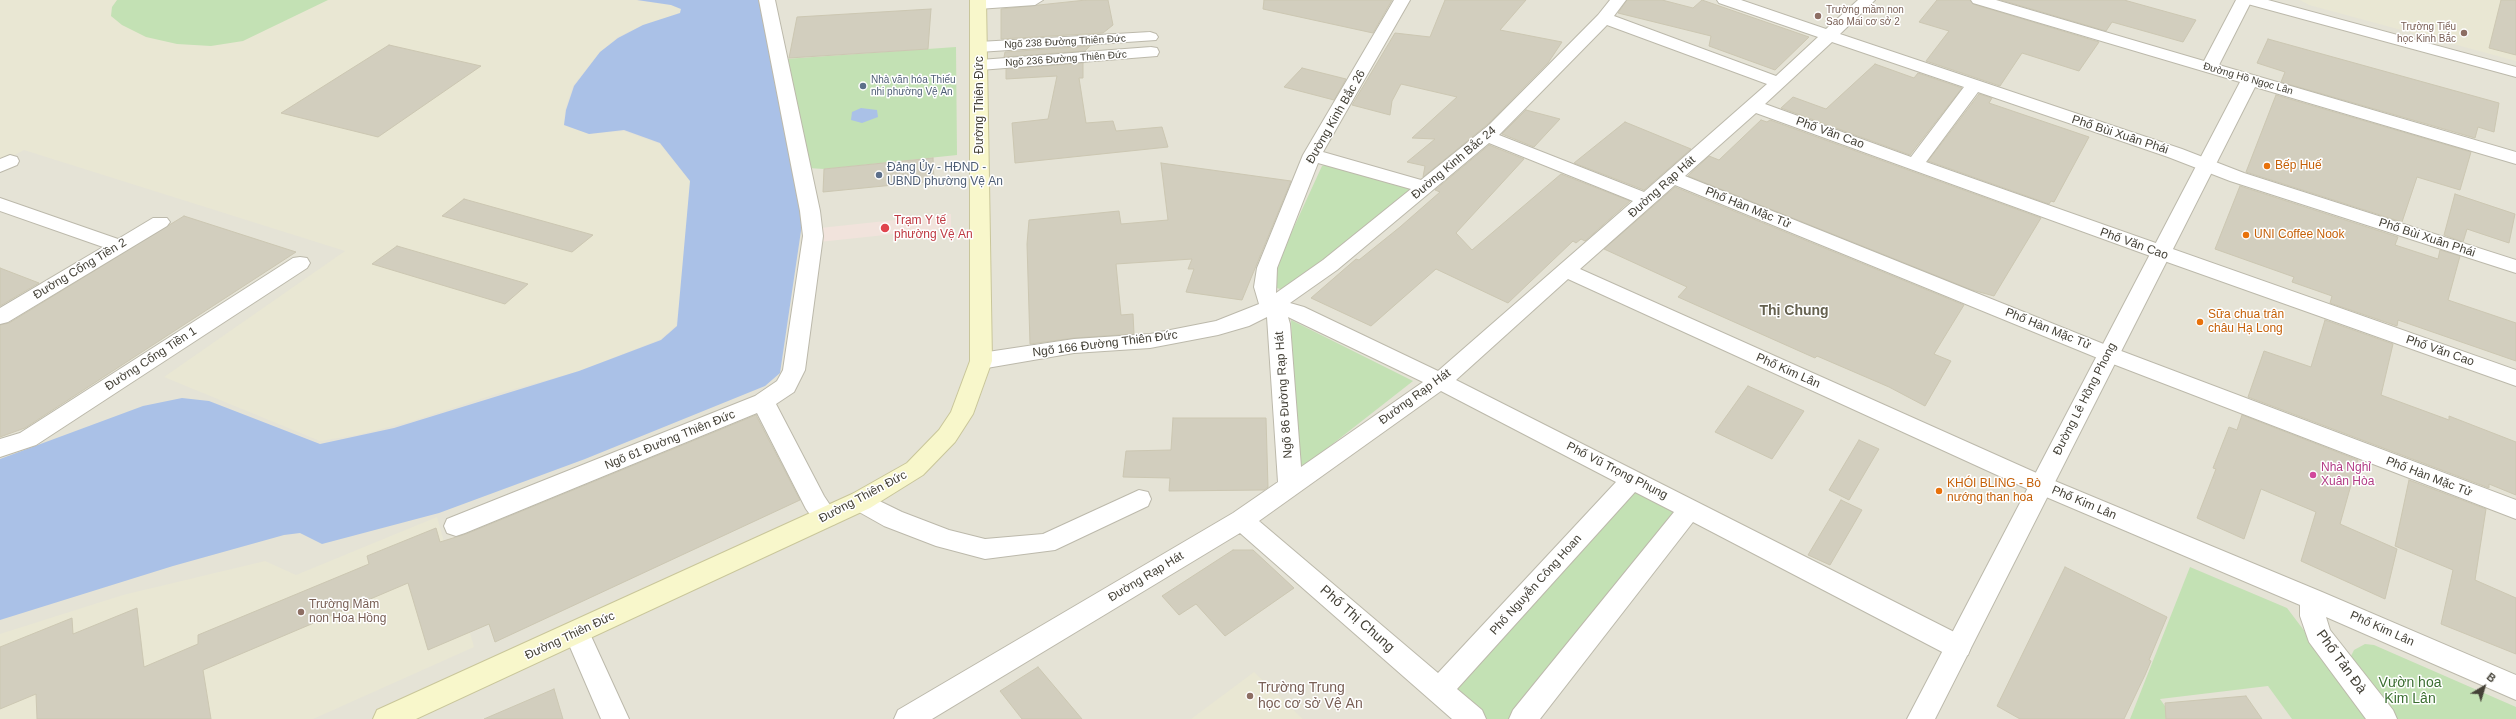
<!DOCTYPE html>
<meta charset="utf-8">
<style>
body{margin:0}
#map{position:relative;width:2516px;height:719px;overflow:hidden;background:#f1f0e7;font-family:Arial,sans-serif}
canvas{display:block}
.north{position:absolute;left:2464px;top:667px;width:40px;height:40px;-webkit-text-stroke:3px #fff;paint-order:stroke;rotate:38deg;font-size:11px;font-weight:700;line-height:16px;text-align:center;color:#444137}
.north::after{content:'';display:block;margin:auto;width:14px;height:18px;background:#444137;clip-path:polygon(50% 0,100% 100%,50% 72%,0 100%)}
</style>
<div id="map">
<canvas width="2516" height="719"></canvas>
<div class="north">B</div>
</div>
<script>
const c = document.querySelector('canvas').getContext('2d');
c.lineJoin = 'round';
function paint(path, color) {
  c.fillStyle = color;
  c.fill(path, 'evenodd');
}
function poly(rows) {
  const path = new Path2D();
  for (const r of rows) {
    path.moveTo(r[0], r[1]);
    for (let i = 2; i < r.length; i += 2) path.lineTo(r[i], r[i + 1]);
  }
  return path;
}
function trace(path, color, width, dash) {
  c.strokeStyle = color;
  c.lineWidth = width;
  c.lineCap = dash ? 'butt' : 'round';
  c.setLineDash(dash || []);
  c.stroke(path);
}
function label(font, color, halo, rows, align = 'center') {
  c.font = font + ' Arial,sans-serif';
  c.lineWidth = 3;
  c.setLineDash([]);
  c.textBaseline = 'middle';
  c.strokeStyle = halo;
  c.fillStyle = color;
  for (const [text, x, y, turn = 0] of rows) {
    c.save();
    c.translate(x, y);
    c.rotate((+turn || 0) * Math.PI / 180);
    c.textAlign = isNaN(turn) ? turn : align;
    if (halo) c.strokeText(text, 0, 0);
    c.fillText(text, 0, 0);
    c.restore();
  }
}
const residential = poly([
 [0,0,2516,0,2516,719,0,719]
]);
const education = poly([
 [0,0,636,0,671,5,680,9,680,13,643,25,618,37,600,52,573,86,565,110,564,125,589,134,624,131,660,144,690,181,681,292,676,326,661,339,579,371,493,395,409,422,357,435,320,441,164,377,345,251,24,150,0,163],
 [2300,0,2516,0,2516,61,2309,5],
 [437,517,474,647,313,719,151,719,139,623,150,719,0,719,0,634,123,595,265,561,296,575],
 [1254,672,1303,719,1191,719]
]);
const medical = poly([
 [951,214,951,228,819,242,820,228]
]);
const green = poly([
 [117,0,328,0,243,41,211,46,177,44,146,37,122,25,111,16,112,7],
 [956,47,957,155,824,169,808,168,785,59],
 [1328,164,1410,188,1413,191,1295,286,1283,290,1271,286,1271,277,1322,166],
 [1291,320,1413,381,1298,471],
 [1636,491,1676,509,1512,719,1486,719,1450,689],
 [2190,567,2287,608,2371,719,2292,719,2268,686,2160,699,2174,719,2130,719],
 [2365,644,2374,645,2516,707,2516,719,2395,719,2353,662,2351,656,2354,650]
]);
const water = poly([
 [637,0,759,0,793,166,802,224,780,373,765,386,585,459,439,513,322,544,300,533,284,535,173,566,0,620,0,459,143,406,182,398,209,401,320,444,394,428,579,371,661,340,677,326,690,181,660,143,624,130,589,134,564,125,566,110,574,86,600,52,618,38,643,25,680,13,681,9,671,5],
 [861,108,877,110,878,117,862,123,851,120,852,112]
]);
const building = poly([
 [1086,0,1108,0,1113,25,1103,33,1001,39,1001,9,1086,0],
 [1264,0,1392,0,1373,33,1263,9,1264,0],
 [1445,0,1526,0,1500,30,1562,42,1548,63,1488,124,1423,177,1425,166,1407,162,1435,139,1412,138,1457,97,1401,84,1392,101,1390,115,1352,105,1395,33,1430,37,1445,0],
 [1627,0,1662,0,1693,8,1702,0,1809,37,1775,70,1709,46,1711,36,1618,13,1627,0],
 [1937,0,1970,0,1973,4,2099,42,2079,71,2022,53,2000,86,1926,61,1949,31,1919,22,1937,0],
 [2001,0,2124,0,2196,20,2183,42,2112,22,2106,31,2001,0],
 [2501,0,2516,0,2516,55,2489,48,2501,0],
 [931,9,928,49,789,58,797,17,931,9],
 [2268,39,2499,103,2494,132,2478,127,2475,138,2281,82,2285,72,2257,63,2268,39],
 [389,45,481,66,378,137,281,113,389,45],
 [1090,46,1085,51,1004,57,1005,52,1090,46],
 [1083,63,1083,78,1079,78,1086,123,1113,121,1116,131,1162,127,1168,147,1015,163,1012,123,1048,119,1057,76,1006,79,1006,69,1083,63],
 [1875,64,1914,78,1918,73,1962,88,1910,155,1781,108,1793,97,1826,109,1875,64],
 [1302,68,1346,79,1334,100,1284,87,1302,68],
 [1979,94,1992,98,1989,103,2089,137,2054,202,2051,201,2049,204,1928,161,1979,94],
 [2276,95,2471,152,2460,190,2417,177,2402,222,2246,172,2276,95],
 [1526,110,1560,119,1534,147,1502,134,1526,110],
 [1761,120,1767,122,1770,120,2041,218,1994,296,1972,290,1688,176,1709,156,1719,160,1761,120],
 [1625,122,1691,149,1644,190,1574,163,1625,122],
 [1489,145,1524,159,1456,233,1472,250,1561,174,1630,201,1585,241,1581,239,1576,243,1573,241,1508,303,1436,269,1371,326,1311,298,1356,259,1359,260,1400,227,1440,192,1435,190,1489,145],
 [933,158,934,181,823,192,824,169,933,158],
 [1161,163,1291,181,1242,300,1186,292,1194,269,1188,269,1192,259,1116,264,1121,315,1133,314,1134,334,1074,338,1030,344,1027,244,1029,220,1119,211,1121,224,1168,220,1161,163],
 [2240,186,2398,237,2395,245,2438,259,2440,250,2460,256,2448,300,2516,323,2516,361,2398,320,2397,326,2330,303,2332,296,2292,282,2294,277,2215,249,2240,186],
 [1675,187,1964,305,1934,354,1951,361,1925,406,1889,387,1817,356,1815,358,1678,297,1687,287,1604,249,1675,187],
 [2455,194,2515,214,2509,243,2467,229,2463,242,2444,235,2455,194],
 [464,199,593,235,572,252,442,216,464,199],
 [184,216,296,252,25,428,0,437,0,325,9,323,184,216],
 [397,246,528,284,505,304,372,264,397,246],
 [0,268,39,283,0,306,0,268],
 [2325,320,2393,344,2381,395,2449,420,2449,416,2516,442,2516,495,2489,484,2489,488,2248,397,2264,351,2311,367,2325,320],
 [1748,386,1804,411,1772,459,1715,432,1748,386],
 [756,415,800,500,495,642,489,624,428,650,408,583,203,670,211,719,37,719,36,694,0,709,0,647,72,618,73,634,137,608,144,667,198,644,198,635,369,564,367,556,436,528,440,542,466,534,756,415],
 [2242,415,2358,460,2340,524,2397,549,2385,599,2301,561,2316,512,2261,489,2244,539,2197,518,2216,469,2213,468,2229,427,2237,430,2242,415],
 [1173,418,1266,418,1268,487,1264,490,1169,491,1170,478,1123,477,1126,451,1171,450,1173,418],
 [1859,440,1879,449,1849,500,1829,490,1859,440],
 [2409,480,2486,509,2475,580,2516,598,2516,654,2441,624,2453,570,2395,546,2409,480],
 [1841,500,1862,510,1830,565,1808,555,1841,500],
 [1233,550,1253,550,1294,588,1225,636,1196,604,1179,615,1162,596,1233,550],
 [2065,567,2167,617,2149,660,2151,661,2145,675,2124,719,2020,719,1997,706,2065,567],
 [1038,667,1082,719,1022,719,1000,691,1038,667],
 [554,689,563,719,484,719,554,689],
 [2246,696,2262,719,2166,719,2165,703,2246,696]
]);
const minor = poly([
 [759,0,775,0,820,211,823,236,805,370,794,392,776,404,824,496,838,517,835,524,826,526,817,524,806,509,757,413,465,533,456,536,447,533,444,526,447,519,755,396,777,381,783,370,803,236,800,211,759,0],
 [1043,0,1035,5,978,9,970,4,975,0,1043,0],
 [1394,0,1410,0,1323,152,1421,180,1489,125,1598,15,1610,0,1626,0,1614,16,1776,76,1818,37,1719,3,1717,0,1741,0,1826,29,1858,0,1875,0,1840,34,2182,149,2244,173,2516,260,2516,273,2230,181,2168,157,1978,92,1926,162,2516,370,2516,386,2153,257,1756,113,1685,176,2116,349,2516,500,2516,519,2100,359,1675,185,1580,269,2050,479,2322,592,2516,675,2516,700,2326,617,2330,630,2393,710,2397,719,2366,719,2309,642,2300,616,2300,605,2032,491,1568,279,1456,380,1968,639,1971,647,1968,655,1958,658,1948,655,1693,522,1540,719,1509,719,1513,710,1674,512,1635,492,1457,689,1482,710,1486,719,1452,719,1240,533,932,719,894,719,898,710,1233,513,1278,482,1267,317,1249,326,1218,335,1150,348,1074,353,981,369,973,366,970,361,973,356,981,353,1074,339,1150,334,1216,321,1259,304,1254,287,1257,268,1303,155,1394,0],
 [1607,25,1767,84,1644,192,1499,135,1607,25],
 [1832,42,1964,87,1911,157,1765,104,1832,42],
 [1489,143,1633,201,1438,371,1304,307,1290,303,1337,270,1489,143],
 [1318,163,1411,189,1323,260,1276,293,1277,268,1318,163],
 [1288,317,1423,382,1301,467,1290,324,1288,317],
 [1441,391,1616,482,1438,673,1259,521,1441,391],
 [2242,0,2268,0,2516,67,2516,77,2244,3,2242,0],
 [1150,32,1156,34,1158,37,1156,40,979,52,973,51,971,47,973,43,979,42,1150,32],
 [1151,47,1157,48,1159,52,1157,56,980,70,974,69,972,65,974,61,980,60,1151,47],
 [10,155,17,157,19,161,17,165,0,172,0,159,10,155],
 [0,198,118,239,153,218,167,218,170,222,167,226,8,322,0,324,0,308,103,247,0,211,0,198],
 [300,257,307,258,310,263,307,268,36,445,0,457,0,439,20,433,293,258,300,257],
 [1139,490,1148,492,1151,499,1148,506,1055,550,985,559,936,546,884,526,852,508,849,501,852,494,861,492,902,512,949,530,985,539,1043,534,1139,490],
 [577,622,586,625,629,719,601,719,564,633,568,625,577,622]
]);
const tertiary = poly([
 [1971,0,1996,0,2204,61,2236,0,2252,0,2219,65,2516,152,2516,164,2255,87,1935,719,1907,719,2240,82,1973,3,1971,0]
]);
const secondary = poly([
 [970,0,986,0,992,361,973,414,955,442,923,475,870,508,416,719,373,719,377,710,852,494,907,463,939,430,951,412,970,361,970,0]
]);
const markers = [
 [1818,16,4,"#8d6e63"],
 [2464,33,4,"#8d6e63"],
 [863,86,4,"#5c6f8a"],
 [2267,166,4,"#e8710a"],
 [879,175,4,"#5c6f8a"],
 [885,228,5,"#e0444e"],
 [2246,235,4,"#e8710a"],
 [2200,322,4,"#e8710a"],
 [2313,475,4,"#d1479c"],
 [1939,491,4,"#e8710a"],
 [301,612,4,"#8d6e63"],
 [1250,696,4,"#8d6e63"]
];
const farEducationnames = [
 ["Trường mầm non",1826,10],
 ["Sao Mai cơ sở 2",1826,22],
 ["Trường Tiểu",2456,27,"right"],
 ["học Kinh Bắc",2456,39,"right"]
];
const farStreetnames = [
 ["Ngõ 238 Đường Thiên Đức",1065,42,-3],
 ["Ngõ 236 Đường Thiên Đức",1066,59,-4],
 ["Đường Hồ Ngọc Lân",2248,79,16]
];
const farServicenames = [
 ["Nhà văn hóa Thiếu",871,80],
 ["nhi phường Vệ An",871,92]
];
const streetNames = [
 ["Đường Thiên Đức",980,105,-90],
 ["Đường Kinh Bắc 26",1336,117,-60],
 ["Phố Văn Cao",1830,133,20],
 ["Phố Bùi Xuân Phái",2120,135,18],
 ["Đường Kinh Bắc 24",1454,163,-40],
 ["Đường Rạp Hát",1662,187,-42],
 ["Phố Hàn Mặc Tử",1748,208,22],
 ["Phố Bùi Xuân Phái",2427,238,18],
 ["Phố Văn Cao",2134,244,20],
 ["Đường Cổng Tiền 2",80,269,-31],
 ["Phố Hàn Mặc Tử",2048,329,22],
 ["Ngõ 166 Đường Thiên Đức",1105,344,-7],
 ["Phố Văn Cao",2440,351,19],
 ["Đường Cổng Tiền 1",151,359,-33],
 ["Phố Kim Lân",1788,371,24],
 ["Ngõ 86 Đường Rạp Hát",1284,395,-94],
 ["Đường Rạp Hát",1415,397,-36],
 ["Đường Lê Hồng Phong",2085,399,-63],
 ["Ngõ 61 Đường Thiên Đức",670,440,-22],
 ["Phố Vũ Trọng Phụng",1617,471,27],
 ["Phố Hàn Mặc Tử",2429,477,21],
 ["Đường Thiên Đức",863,497,-28],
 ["Phố Kim Lân",2084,503,23],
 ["Đường Rạp Hát",1146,577,-31],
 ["Phố Nguyễn Công Hoan",1536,585,-48],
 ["Phố Kim Lân",2382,629,24],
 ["Đường Thiên Đức",570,636,-25]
];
const foodNames = [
 ["Bếp Huế",2275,166],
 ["UNI Coffee Nook",2254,235],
 ["Sữa chua trân",2208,315],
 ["châu Hạ Long",2208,329],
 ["KHÓI BLING - Bò",1947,484],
 ["nướng than hoa",1947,498]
];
const serviceNames = [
 ["Đảng Ủy - HĐND -",887,168],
 ["UBND phường Vệ An",887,182]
];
const healthNames = [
 ["Trạm Y tế",894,221],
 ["phường Vệ An",894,235]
];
const hotelNames = [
 ["Nhà Nghỉ",2321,468],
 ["Xuân Hòa",2321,482]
];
const educationNames = [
 ["Trường Mầm",309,605],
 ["non Hoa Hồng",309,619]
];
const quarterNames = [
 ["Thị Chung",1794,311]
];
const nearStreetnames = [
 ["Phố Thị Chung",1357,619,41],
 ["Phố Tản Đà",2341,662,54]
];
const nearParknames = [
 ["Vườn hoa",2410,683],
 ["Kim Lân",2410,699]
];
const nearEducationnames = [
 ["Trường Trung",1258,688],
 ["học cơ sở Vệ An",1258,704]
];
paint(residential, '#e5e3d6');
paint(education, '#e9e7d3');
paint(medical, '#f1e3dc');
paint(green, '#c3e1b4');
paint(water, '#aac1e7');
paint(building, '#d2cebe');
trace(building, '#ccc7b2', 1);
trace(minor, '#bcb9ab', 2);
trace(tertiary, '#bcb9ab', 2);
trace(secondary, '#c9c69a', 2);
paint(minor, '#fff');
paint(tertiary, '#fff');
paint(secondary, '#f8f7cb');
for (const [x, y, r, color] of markers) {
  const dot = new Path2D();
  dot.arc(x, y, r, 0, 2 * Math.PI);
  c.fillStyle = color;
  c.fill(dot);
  trace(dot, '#fff', 1.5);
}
label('10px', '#785e54', '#fff', farEducationnames, 'left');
label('10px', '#444137', '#fff', farStreetnames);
label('10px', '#4e5e75', '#fff', farServicenames, 'left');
label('12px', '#444137', '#fff', streetNames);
label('12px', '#c56008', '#fff', foodNames, 'left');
label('12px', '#4e5e75', '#fff', serviceNames, 'left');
label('12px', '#be3a42', '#fff', healthNames, 'left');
label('12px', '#b23c85', '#fff', hotelNames, 'left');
label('12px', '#785e54', '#fff', educationNames, 'left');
label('bold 14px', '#65614f', '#fff', quarterNames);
label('14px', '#444137', '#fff', nearStreetnames);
label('14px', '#3b6e31', '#fff', nearParknames);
label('14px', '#785e54', '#fff', nearEducationnames, 'left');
</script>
